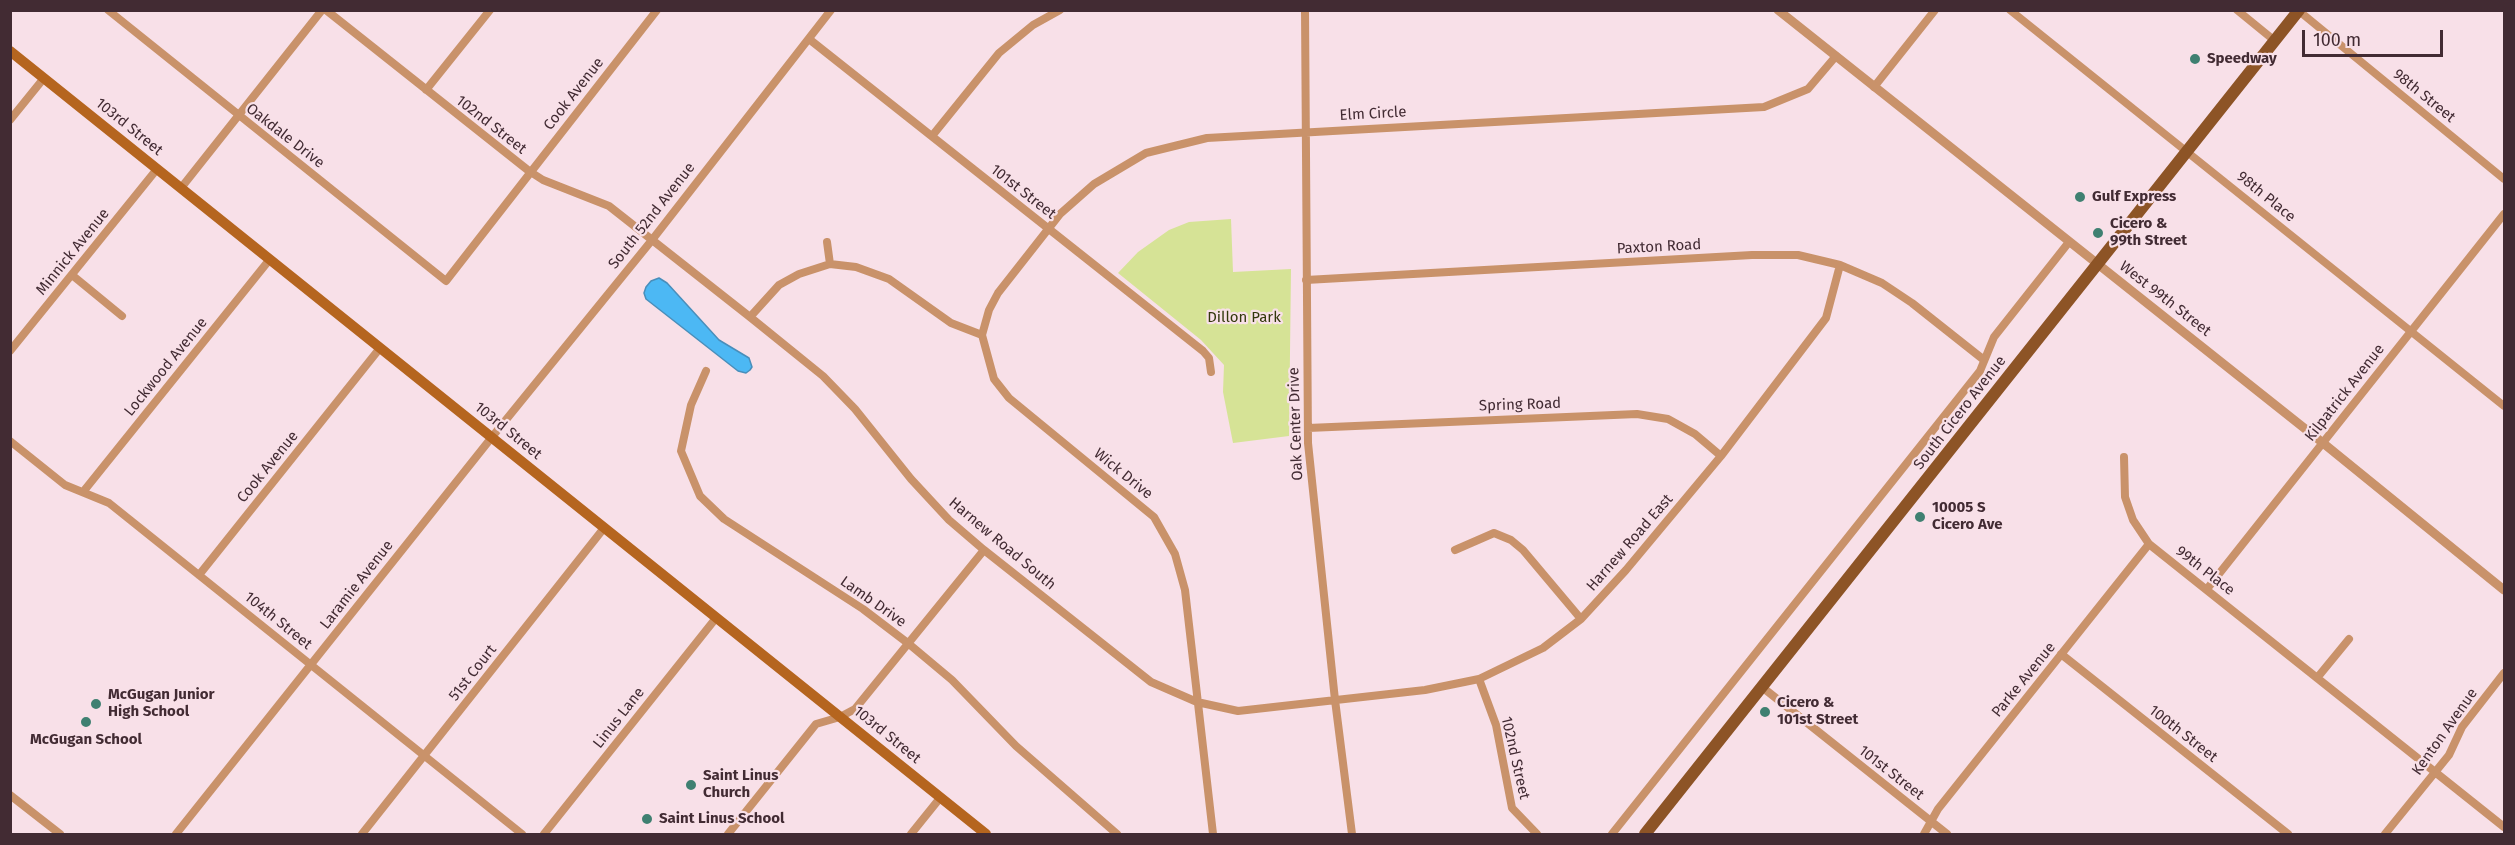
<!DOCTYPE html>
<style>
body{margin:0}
#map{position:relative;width:2515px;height:845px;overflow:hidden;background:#f8e0e8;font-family:"Fira Sans",sans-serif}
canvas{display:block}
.frame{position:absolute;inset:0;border:12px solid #422b33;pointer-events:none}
.scale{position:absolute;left:2302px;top:30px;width:141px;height:27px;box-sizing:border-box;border:3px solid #422b33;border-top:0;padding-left:8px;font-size:18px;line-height:21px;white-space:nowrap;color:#422b33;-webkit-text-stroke:4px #f8e0e8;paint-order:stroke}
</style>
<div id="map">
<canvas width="2515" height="845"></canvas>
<div class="frame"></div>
<div class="scale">100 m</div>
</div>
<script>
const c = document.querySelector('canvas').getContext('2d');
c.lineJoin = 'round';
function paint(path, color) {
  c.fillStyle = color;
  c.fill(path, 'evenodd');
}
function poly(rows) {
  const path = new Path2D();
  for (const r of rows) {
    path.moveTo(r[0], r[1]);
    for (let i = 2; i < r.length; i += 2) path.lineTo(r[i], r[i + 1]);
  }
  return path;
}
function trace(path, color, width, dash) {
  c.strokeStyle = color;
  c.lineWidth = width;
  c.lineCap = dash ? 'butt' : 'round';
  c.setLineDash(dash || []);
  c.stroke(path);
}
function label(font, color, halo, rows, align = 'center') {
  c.font = font + ' "Fira Sans",sans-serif';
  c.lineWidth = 4.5;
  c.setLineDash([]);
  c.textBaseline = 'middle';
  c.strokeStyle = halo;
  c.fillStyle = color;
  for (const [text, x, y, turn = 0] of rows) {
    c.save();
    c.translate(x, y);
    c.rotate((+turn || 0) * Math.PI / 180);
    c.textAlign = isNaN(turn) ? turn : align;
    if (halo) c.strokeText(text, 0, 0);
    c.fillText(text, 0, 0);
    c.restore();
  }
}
const green = poly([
 [1231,219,1233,272,1291,269,1289,436,1233,443,1223,392,1224,365,1201,340,1118,273,1138,252,1169,230,1189,222]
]);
const water = poly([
 [659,278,667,283,719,340,749,358,752,367,750,370,746,373,738,371,646,299,644,293,646,287,651,281,659,278]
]);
const minor = poly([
 [108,10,446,281,657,10],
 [326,10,529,171,543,180,609,206,750,317,823,376,855,409,911,479,949,520,984,550,1151,682,1197,702,1238,711,1425,690,1479,679,1543,648,1581,619,1626,570,1721,456,1826,318,1840,265],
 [1305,10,1308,443,1335,700,1352,834],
 [2010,10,2504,406],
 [2237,10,2275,41],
 [2299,11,2504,179],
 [809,39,1203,351,1209,358,1211,372],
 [1874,87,1935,10],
 [426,90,490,10],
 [10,120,44,78],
 [932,136,999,53,1033,25,1060,10],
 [181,188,322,10],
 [827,242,830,264],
 [72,275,122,316],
 [1306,280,1752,255,1798,255,1840,265,1882,283,1912,303,1984,360],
 [750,317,779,285,799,274,830,264,856,267,889,279,951,323,982,335,994,379,1009,398,1154,517,1175,554,1185,590,1213,834],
 [982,335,989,310,998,293,1060,214,1094,184,1146,153,1207,138,1764,107,1808,89,1836,56],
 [10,351,157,169],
 [706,371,691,405,681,451,700,496,724,519,863,609,909,644,952,680,1016,746,1117,834],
 [1308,428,1637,414,1668,419,1695,434,1721,456],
 [10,441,65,485,109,503,522,834],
 [2124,457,2125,497,2133,520,2149,544,2504,827],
 [83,492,270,259],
 [1455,550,1494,533,1511,540,1523,550,1581,619],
 [199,575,380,348],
 [2207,589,2504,214],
 [2061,654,2288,834],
 [2317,678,2349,639],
 [1479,679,1496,725,1512,808,1537,834],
 [1762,687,1947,834],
 [10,795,60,834],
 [176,834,492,437,652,240,831,10],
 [362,834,604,528],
 [544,834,716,618],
 [728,834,816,724,840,717,855,709,984,550],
 [911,834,940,798],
 [1612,834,1980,371,1994,337,2069,242],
 [1924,834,1938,809,2149,544],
 [2385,834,2449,755,2462,727,2504,673]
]);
const tertiary = poly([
 [1778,10,2323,443,2504,590]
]);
const secondary = poly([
 [10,51,986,834]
]);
const primary = poly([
 [1645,834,2299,10]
]);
const markers = [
 [2195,59,6,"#3f8071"],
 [2080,197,6,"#3f8071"],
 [2098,233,6,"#3f8071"],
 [1920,517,6,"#3f8071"],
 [96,704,6,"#3f8071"],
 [1765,712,6,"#3f8071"],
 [86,722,6,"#3f8071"],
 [691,785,6,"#3f8071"],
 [647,819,6,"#3f8071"]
];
const poiNames = [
 ["Speedway",2207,59],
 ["Gulf Express",2092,197],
 ["Cicero &",2110,224],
 ["99th Street",2110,241],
 ["10005 S",1932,508],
 ["Cicero Ave",1932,525],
 ["McGugan Junior",108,695],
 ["High School",108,712],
 ["Cicero &",1777,703],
 ["101st Street",1777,720],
 ["McGugan School",86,740,"center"],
 ["Saint Linus",703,776],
 ["Church",703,793],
 ["Saint Linus School",659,819]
];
const streetNames = [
 ["Cook Avenue",574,94,-52],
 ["98th Street",2424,96,39],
 ["Elm Circle",1373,114,-3],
 ["102nd Street",491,125,38],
 ["103rd Street",129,127,39],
 ["Oakdale Drive",285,136,38],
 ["101st Street",1023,192,38],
 ["98th Place",2266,197,39],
 ["South 52nd Avenue",652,216,-52],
 ["Paxton Road",1659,247,-3],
 ["Minnick Avenue",73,252,-51],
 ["West 99th Street",2165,299,38],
 ["Lockwood Avenue",166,367,-51],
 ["Kilpatrick Avenue",2345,393,-52],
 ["Spring Road",1520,405,-2],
 ["South Cicero Avenue",1960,413,-52],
 ["Oak Center Drive",1296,424,-92],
 ["103rd Street",508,431,39],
 ["Cook Avenue",268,467,-51],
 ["Wick Drive",1123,474,39],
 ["Harnew Road East",1630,543,-49],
 ["Harnew Road South",1002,544,40],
 ["99th Place",2205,571,38],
 ["Laramie Avenue",357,585,-52],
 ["Lamb Drive",873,602,35],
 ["104th Street",278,621,39],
 ["51st Court",473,673,-52],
 ["Parke Avenue",2024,680,-51],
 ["Linus Lane",619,718,-52],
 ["Kenton Avenue",2445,732,-55],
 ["100th Street",2183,734,38],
 ["103rd Street",887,735,39],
 ["102nd Street",1515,758,77],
 ["101st Street",1891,773,38]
];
const parkNames = [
 ["Dillon Park",1244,318]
];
paint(green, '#d6e396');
paint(water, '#4cb8f4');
trace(water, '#498eba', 1.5);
trace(minor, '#c9926a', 8);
trace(tertiary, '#c9926a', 9);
trace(secondary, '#b5651f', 10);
trace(primary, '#8d5426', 12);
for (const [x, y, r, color] of markers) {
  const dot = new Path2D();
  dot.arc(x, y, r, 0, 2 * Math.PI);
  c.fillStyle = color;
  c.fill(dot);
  trace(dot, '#f8e0e8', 2);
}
label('bold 15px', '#422b33', '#f8e0e8', poiNames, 'left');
label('15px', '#422b33', '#f8e0e8', streetNames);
label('15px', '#32370b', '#f8e0e8', parkNames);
</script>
